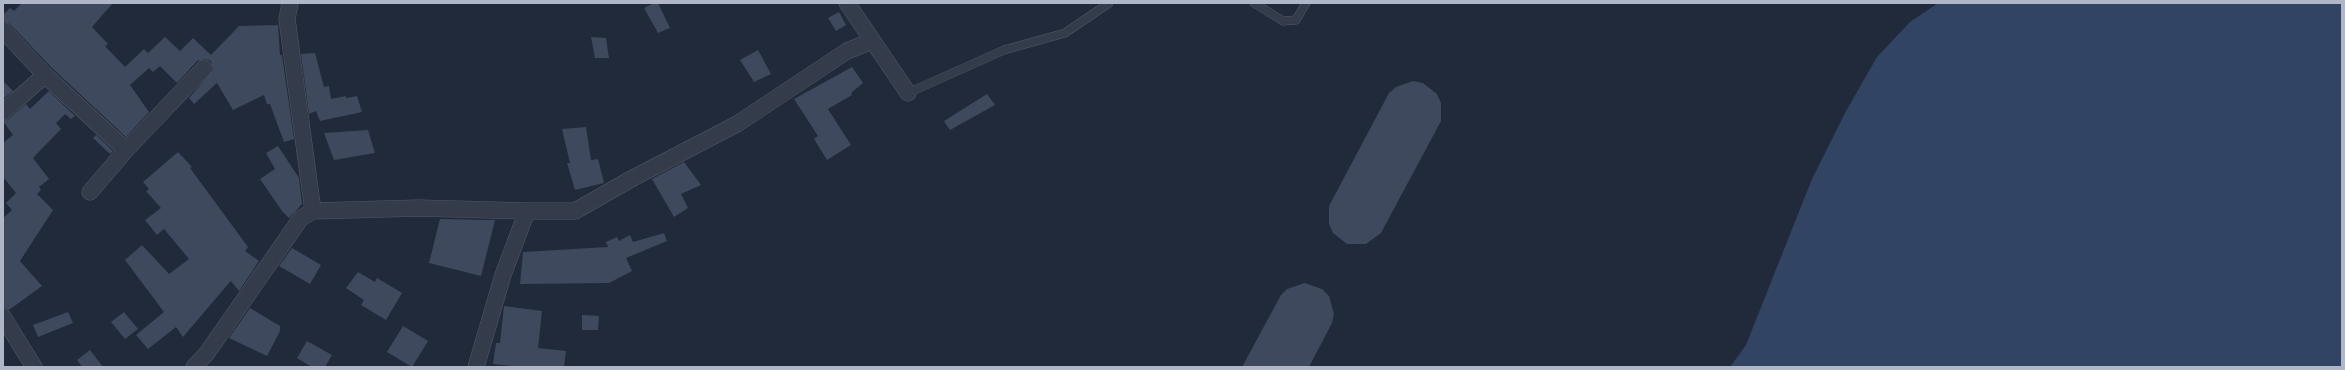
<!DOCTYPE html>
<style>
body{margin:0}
#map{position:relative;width:2345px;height:370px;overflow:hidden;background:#202a3b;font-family:Rubik,sans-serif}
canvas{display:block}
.frame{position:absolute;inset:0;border:4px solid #aeb6c7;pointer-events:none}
</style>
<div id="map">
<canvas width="2345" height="370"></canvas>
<div class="frame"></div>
</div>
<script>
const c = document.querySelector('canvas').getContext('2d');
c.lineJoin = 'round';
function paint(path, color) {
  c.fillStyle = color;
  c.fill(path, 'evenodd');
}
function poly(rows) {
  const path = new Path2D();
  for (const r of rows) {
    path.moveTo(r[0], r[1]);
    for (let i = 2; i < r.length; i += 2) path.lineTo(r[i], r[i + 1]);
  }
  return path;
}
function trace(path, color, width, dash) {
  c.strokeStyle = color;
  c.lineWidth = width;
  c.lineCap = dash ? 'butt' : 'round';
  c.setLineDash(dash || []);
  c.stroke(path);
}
const water = poly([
 [1938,3,2342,3,2342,367,1730,367,1746,345,1812,179,1846,111,1877,57,1910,22]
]);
const building = poly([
 [22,3,113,3,92,27,108,44,105,46,125,67,144,49,148,53,165,37,180,51,193,38,211,55,239,26,278,25,280,55,282,55,294,139,284,142,270,104,267,104,264,95,233,110,217,83,194,104,189,98,213,70,211,61,206,59,197,61,177,83,160,66,153,72,149,68,130,85,149,112,126,137,52,68,10,24,3,21,3,15,10,8,14,11],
 [654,3,658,3,670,28,658,33,644,8],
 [839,12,846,25,836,31,828,18],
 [591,37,606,38,609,58,595,58],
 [758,50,771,74,754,82,740,60],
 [315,53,324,87,329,86,331,99,346,96,346,98,357,96,362,112,320,121,316,111,309,114,301,54],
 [852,67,863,83,851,93,852,95,828,109,851,145,827,160,814,139,818,136,794,99],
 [3,81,13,91,3,99],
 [1413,81,1423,83,1437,94,1441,103,1441,121,1381,233,1366,244,1347,244,1333,233,1329,224,1329,206,1389,93,1396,87],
 [49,91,75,116,71,119,65,114,56,123,61,129,33,158,49,179,39,187,41,190,37,194,53,210,20,261,42,286,9,310,3,308,3,218,12,210,6,203,16,193,3,177,3,143,13,135,3,121,9,119,26,104,30,109],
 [987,94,995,105,950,130,944,121],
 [586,127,591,160,598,159,604,183,575,190,567,163,570,163,562,129],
 [368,130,375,153,334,160,324,133],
 [96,135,113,151,110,154,93,138],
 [278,146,299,178,302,204,289,218,282,211,260,179,275,169,266,153],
 [178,152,192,167,190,168,248,247,245,251,259,261,239,291,231,281,229,283,183,337,176,327,148,349,136,335,164,312,125,260,142,245,169,274,189,259,164,229,157,235,145,220,161,208,146,191,149,189,143,182],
 [684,162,701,185,681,194,688,208,674,217,652,179],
 [440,219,495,220,481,276,429,263],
 [664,233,667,241,626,258,632,271,609,283,520,284,523,252,608,247,606,242,617,237,619,241,630,235,633,242],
 [292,248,321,265,310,284,279,266],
 [358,272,375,282,377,278,402,293,386,320,361,305,364,300,346,288],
 [1305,283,1322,289,1329,296,1334,314,1332,323,1309,367,1242,367,1281,295,1287,289],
 [504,306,542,311,538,348,566,351,564,367,521,367,493,364,496,343,500,343],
 [250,308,280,326,280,331,267,356,229,338],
 [68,312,73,323,38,337,33,325],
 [124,312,138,329,125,339,111,322],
 [582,315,599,316,598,330,582,330],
 [403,326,428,341,412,367,387,352],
 [307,341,332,355,325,367,312,367,297,358],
 [90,350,103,367,82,367,77,360]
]);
const lane = poly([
 [1254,3,1283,21,1296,20,1306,3],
 [908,93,1004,50,1065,33,1109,3]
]);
const street = poly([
 [847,3,908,93],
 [3,30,45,75,126,150,204,68],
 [3,112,45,75],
 [90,192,126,150],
 [313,211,419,208,527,211,503,275,476,367],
 [527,211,575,211,633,178,737,124,847,51,872,41],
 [3,317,34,367],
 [194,367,207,353,301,218,313,211,287,19,290,3]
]);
paint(water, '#324464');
paint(building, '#3e495d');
trace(lane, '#515969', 9);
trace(street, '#515969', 17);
trace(lane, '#343c4b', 8);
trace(street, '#343c4b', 16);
</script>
